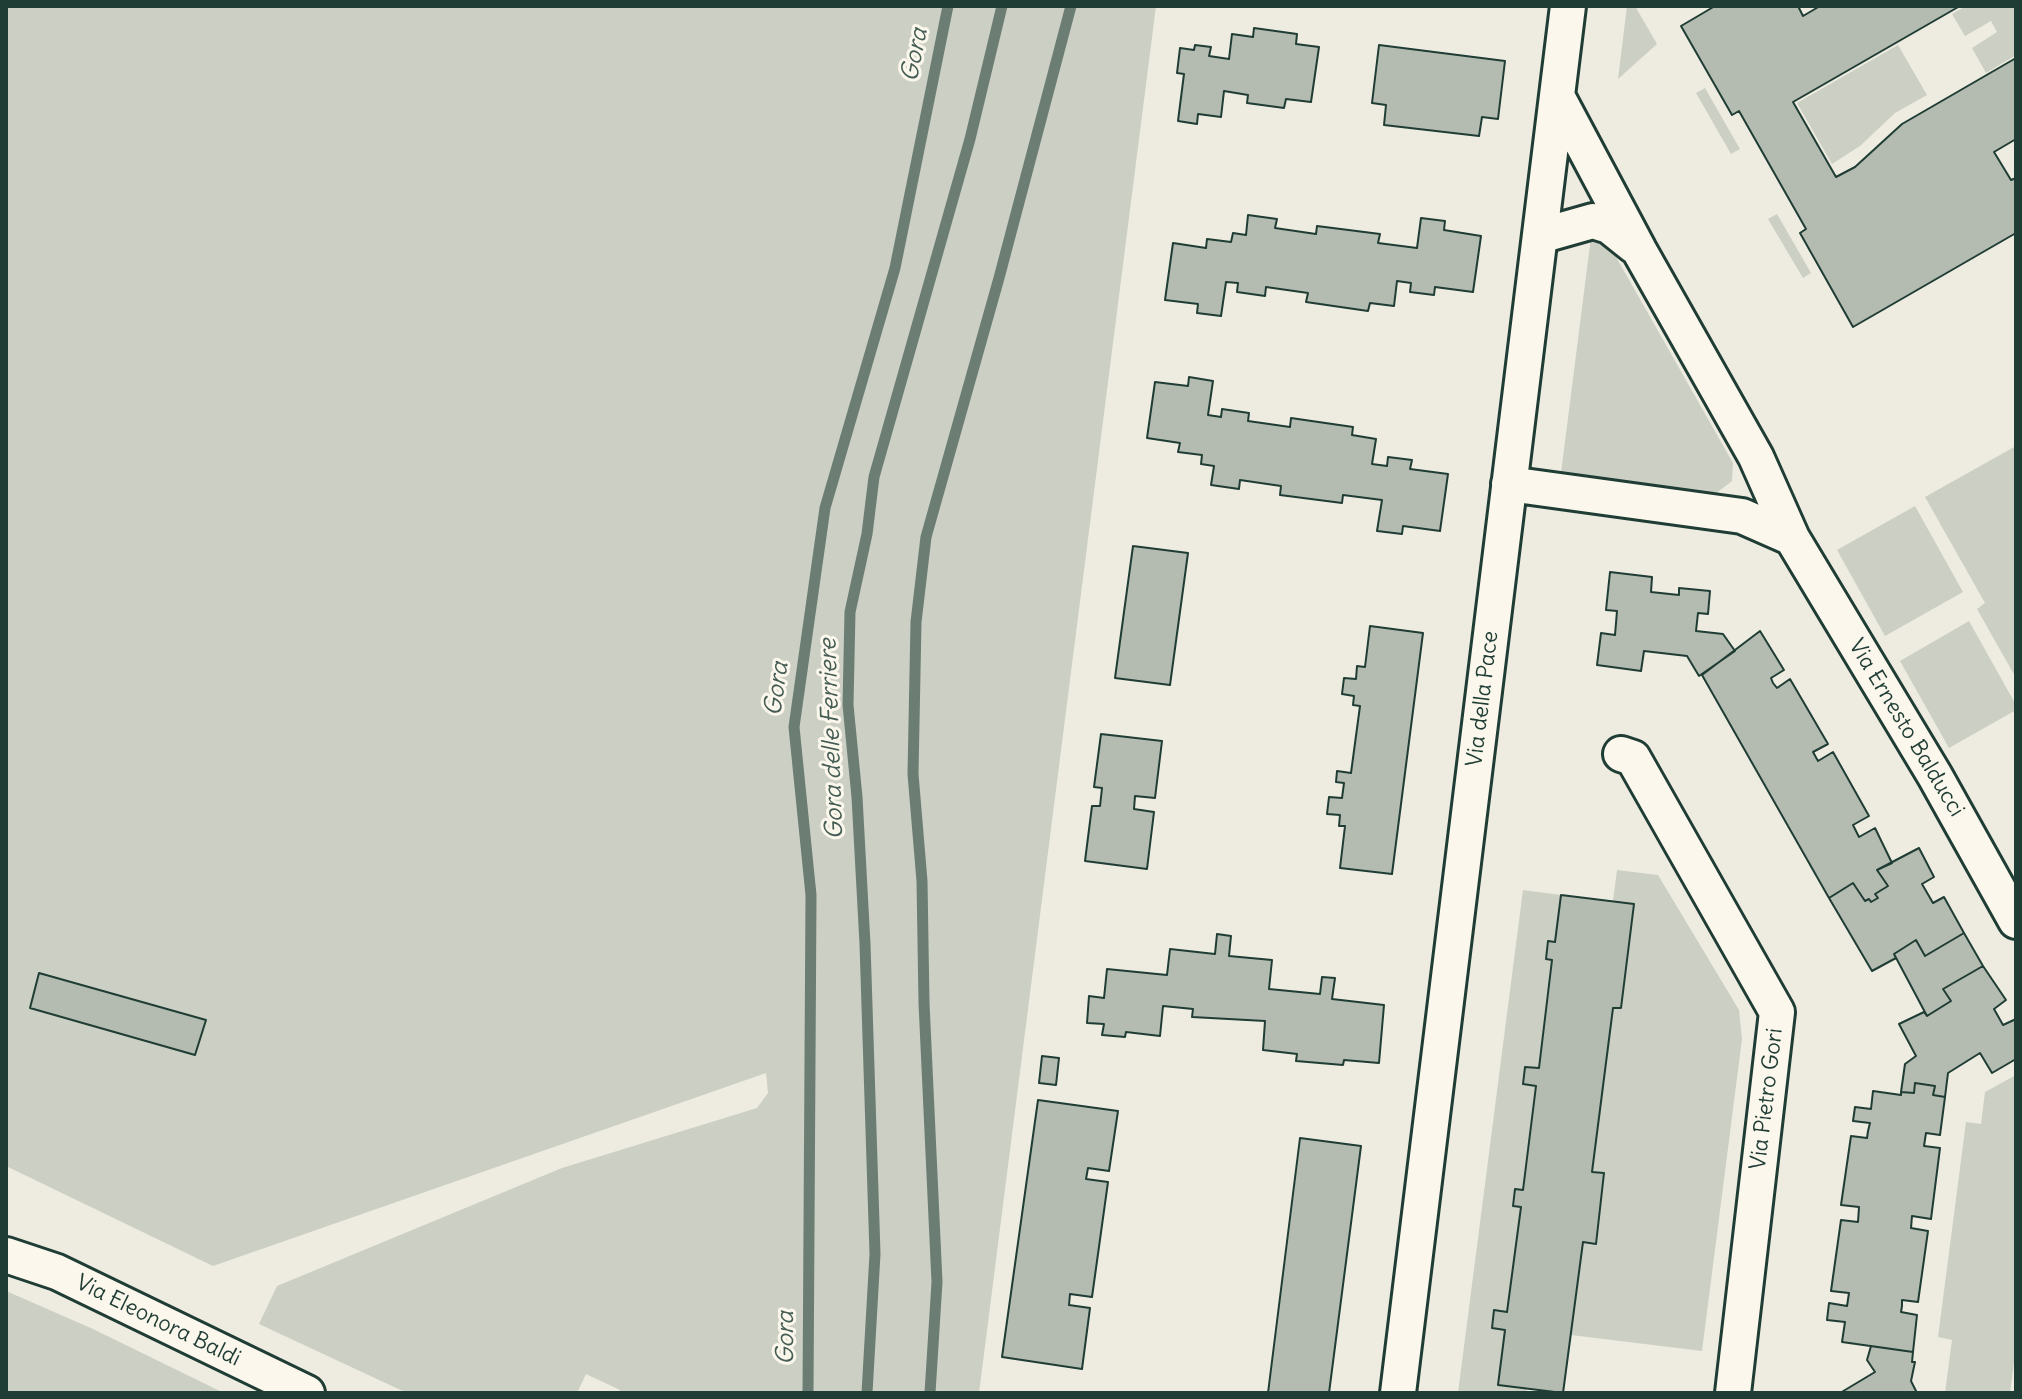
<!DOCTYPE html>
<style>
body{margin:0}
#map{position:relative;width:2022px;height:1399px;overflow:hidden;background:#eeece1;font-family:Delius,sans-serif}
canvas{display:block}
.frame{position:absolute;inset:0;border:8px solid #1f3d34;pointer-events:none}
</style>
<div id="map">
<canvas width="2022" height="1399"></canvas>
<div class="frame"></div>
</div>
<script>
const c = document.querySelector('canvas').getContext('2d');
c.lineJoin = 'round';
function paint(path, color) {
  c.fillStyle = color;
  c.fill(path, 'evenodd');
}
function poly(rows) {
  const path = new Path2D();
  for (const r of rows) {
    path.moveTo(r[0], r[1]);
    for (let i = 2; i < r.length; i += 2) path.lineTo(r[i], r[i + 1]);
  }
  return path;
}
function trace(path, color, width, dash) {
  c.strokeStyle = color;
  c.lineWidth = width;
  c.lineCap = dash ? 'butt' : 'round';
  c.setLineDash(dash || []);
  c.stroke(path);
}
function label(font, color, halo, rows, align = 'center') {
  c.font = font + ' Delius,sans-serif';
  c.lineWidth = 6;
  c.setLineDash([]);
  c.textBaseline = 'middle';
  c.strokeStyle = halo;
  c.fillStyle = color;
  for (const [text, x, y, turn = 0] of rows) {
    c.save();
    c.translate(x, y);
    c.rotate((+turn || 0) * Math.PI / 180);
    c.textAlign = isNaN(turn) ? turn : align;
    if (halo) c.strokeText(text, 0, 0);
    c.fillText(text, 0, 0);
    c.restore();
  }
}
const green = poly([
 [6,6,1156,6,979,1393,620,1393,620,1390,586,1374,577,1393,407,1393,259,1324,277,1286,562,1168,757,1108,768,1093,766,1073,213,1266,6,1166],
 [1627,6,1635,6,1657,44,1618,79],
 [1966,6,2016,6,2016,55,1986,73,1972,48,1997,32,1991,21,1965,36,1952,14],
 [1898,45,1927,95,1895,113,1860,146,1832,164,1797,103],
 [1705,88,1740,149,1731,154,1696,93],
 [1777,214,1811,273,1803,278,1768,219],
 [1591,237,1605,241,1611,248,1733,463,1732,481,1715,494,1706,495,1561,473],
 [2016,446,2016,678,1977,609,1985,603,1925,497],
 [1915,506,1963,592,1885,636,1837,550],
 [1969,621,2016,705,2016,710,1949,748,1900,661],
 [1617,870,1658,875,1739,1010,1742,1039,1702,1351,1571,1335,1583,1242,1595,1243,1603,1173,1592,1172,1613,1008,1621,1008,1634,905,1613,901],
 [1523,890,1561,895,1555,942,1548,942,1546,958,1552,960,1539,1068,1525,1067,1523,1083,1536,1086,1523,1190,1514,1206,1521,1207,1507,1312,1494,1311,1492,1327,1505,1330,1498,1385,1527,1388,1526,1393,1458,1393],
 [2016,1075,2016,1347,2010,1393,1945,1393,1952,1340,1938,1337,1966,1122,1981,1124,1985,1092],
 [6,1291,93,1329,224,1393,6,1393]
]);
const stream = poly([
 [808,1393,811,895,794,727,825,508,895,268,948,6],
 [867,1393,875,1254,865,944,857,797,848,705,850,612,867,534,874,477,970,139,1002,6],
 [930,1393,937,1282,924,1003,922,881,913,774,916,622,926,537,999,278,1071,6]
]);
const building = poly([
 [1715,6,1798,6,1803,16,1820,6,1960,6,1793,102,1836,177,1855,167,1902,124,2016,58,2016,139,1994,152,2011,180,2016,178,2016,233,1853,327,1800,233,1806,229,1739,111,1732,115,1681,26,1715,6],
 [1254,28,1297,34,1296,44,1319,47,1311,102,1286,99,1284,108,1247,103,1248,95,1224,91,1221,117,1198,114,1197,124,1178,121,1184,74,1177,73,1180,48,1194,50,1195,45,1211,47,1209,56,1229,59,1232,34,1253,37,1254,28],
 [1379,45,1505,61,1498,119,1482,117,1479,136,1384,125,1386,105,1372,103,1379,45],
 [1248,215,1277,219,1275,228,1316,234,1317,226,1380,234,1378,243,1417,248,1421,218,1445,221,1444,230,1481,236,1473,292,1435,287,1434,295,1410,292,1411,283,1397,281,1394,306,1370,303,1368,311,1306,302,1308,293,1266,287,1265,296,1237,292,1238,283,1226,282,1221,316,1197,313,1198,304,1165,300,1173,243,1206,248,1207,239,1231,242,1233,233,1246,235,1248,215],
 [1189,377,1213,381,1208,415,1221,417,1222,409,1249,413,1248,421,1290,427,1291,418,1353,427,1352,435,1376,439,1372,464,1387,466,1388,457,1412,460,1410,469,1448,474,1440,531,1403,526,1402,534,1377,531,1382,500,1343,495,1342,503,1280,495,1281,486,1240,480,1239,489,1211,485,1214,466,1201,464,1202,455,1178,452,1180,443,1147,438,1155,382,1188,386,1189,377],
 [1133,546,1188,553,1170,685,1115,678,1133,546],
 [1610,572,1652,577,1651,592,1679,595,1679,588,1710,591,1708,614,1698,613,1696,631,1723,634,1735,651,1699,676,1687,656,1644,651,1641,671,1597,665,1601,633,1615,635,1617,611,1606,610,1610,572],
 [1370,626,1423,633,1392,874,1340,868,1345,826,1339,826,1340,815,1327,814,1329,797,1342,798,1344,783,1336,782,1337,771,1351,773,1360,706,1353,705,1354,696,1342,694,1344,678,1356,679,1357,666,1365,667,1370,626],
 [1760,631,1784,670,1771,678,1773,683,1777,688,1790,679,1828,744,1813,752,1818,761,1833,752,1869,816,1853,825,1859,837,1875,828,1892,863,1877,870,1888,886,1875,894,1878,898,1871,902,1869,899,1865,901,1853,883,1829,898,1702,675,1760,631],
 [1101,734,1162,741,1155,798,1135,796,1134,809,1154,812,1147,869,1085,861,1092,806,1100,806,1102,788,1094,787,1101,734],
 [1919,848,1934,877,1922,884,1933,903,1944,897,1964,933,1925,956,1916,940,1894,954,1896,958,1872,971,1829,898,1853,883,1865,901,1869,899,1871,902,1878,898,1875,894,1888,886,1877,870,1919,848],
 [1561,895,1634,904,1621,1008,1613,1008,1592,1172,1604,1173,1596,1244,1583,1242,1563,1393,1498,1385,1505,1330,1492,1328,1494,1310,1507,1312,1521,1207,1513,1206,1515,1189,1523,1190,1536,1086,1523,1084,1525,1067,1539,1068,1552,960,1546,959,1548,941,1555,942,1561,895],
 [1964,933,1983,966,1943,989,1951,1001,1927,1016,1894,954,1916,940,1925,956,1964,933],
 [1217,934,1231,936,1229,956,1272,960,1269,989,1320,994,1322,977,1335,978,1332,999,1384,1005,1379,1063,1344,1060,1343,1065,1296,1061,1297,1054,1263,1050,1265,1021,1192,1017,1193,1009,1163,1006,1160,1036,1126,1032,1125,1037,1102,1035,1104,1024,1087,1023,1089,996,1104,998,1107,969,1167,975,1170,949,1215,954,1217,934],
 [1983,966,2006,1000,1994,1009,2003,1025,2016,1019,2016,1059,1992,1073,1980,1053,1948,1073,1945,1097,1933,1095,1935,1086,1915,1083,1914,1093,1901,1092,1905,1064,1916,1056,1899,1024,1924,1012,1927,1016,1951,1001,1943,989,1983,966],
 [39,973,206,1020,195,1055,30,1008,39,973],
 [1042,1056,1059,1058,1056,1085,1039,1083,1042,1056],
 [1915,1083,1935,1086,1933,1095,1945,1097,1940,1135,1926,1133,1924,1146,1940,1148,1931,1219,1912,1216,1911,1228,1928,1231,1918,1302,1902,1300,1902,1306,1901,1312,1917,1315,1913,1352,1842,1342,1845,1322,1827,1320,1829,1303,1847,1306,1849,1293,1831,1291,1841,1220,1858,1222,1859,1207,1841,1205,1851,1136,1867,1138,1868,1131,1870,1123,1853,1121,1855,1107,1871,1109,1873,1091,1901,1095,1901,1092,1914,1093,1915,1083],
 [1038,1100,1118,1111,1109,1171,1088,1168,1086,1179,1108,1182,1092,1297,1070,1294,1069,1305,1090,1308,1082,1369,1002,1357,1038,1100],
 [1300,1138,1361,1146,1329,1393,1268,1393,1300,1138],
 [1871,1346,1913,1352,1912,1362,1915,1362,1911,1381,1917,1393,1840,1393,1875,1372,1867,1360,1871,1346]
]);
const street = poly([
 [1557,96,1639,250,1756,457,1792,538,1935,776,2016,921],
 [1540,236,1593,221,1609,226,1634,246],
 [1509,484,1742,516,1792,538],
 [1621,754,1633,758,1777,1012,1733,1393],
 [6,1255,57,1272,307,1393],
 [1398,1393,1568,6]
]);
const streetNames = [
 ["Via della Pace",1483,699,-83],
 ["Via Ernesto Balducci",1906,728,59],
 ["Via Pietro Gori",1767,1099,-83],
 ["Via Eleonora Baldi",158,1321,26]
];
const waterNames = [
 ["Gora",915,55,-79],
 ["Gora",777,689,-82],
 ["Gora delle Ferriere",832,739,-92],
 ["Gora",786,1338,-90]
];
paint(green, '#cbcfc4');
trace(stream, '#6c7d74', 11);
paint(building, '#b4bbb0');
trace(building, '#1f3d34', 2);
trace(street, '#1f3d34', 40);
trace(street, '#fbf7ec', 34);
label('22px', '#1f3d34', '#fbf7ec', streetNames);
label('italic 24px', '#455d54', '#fbf7ec', waterNames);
</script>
